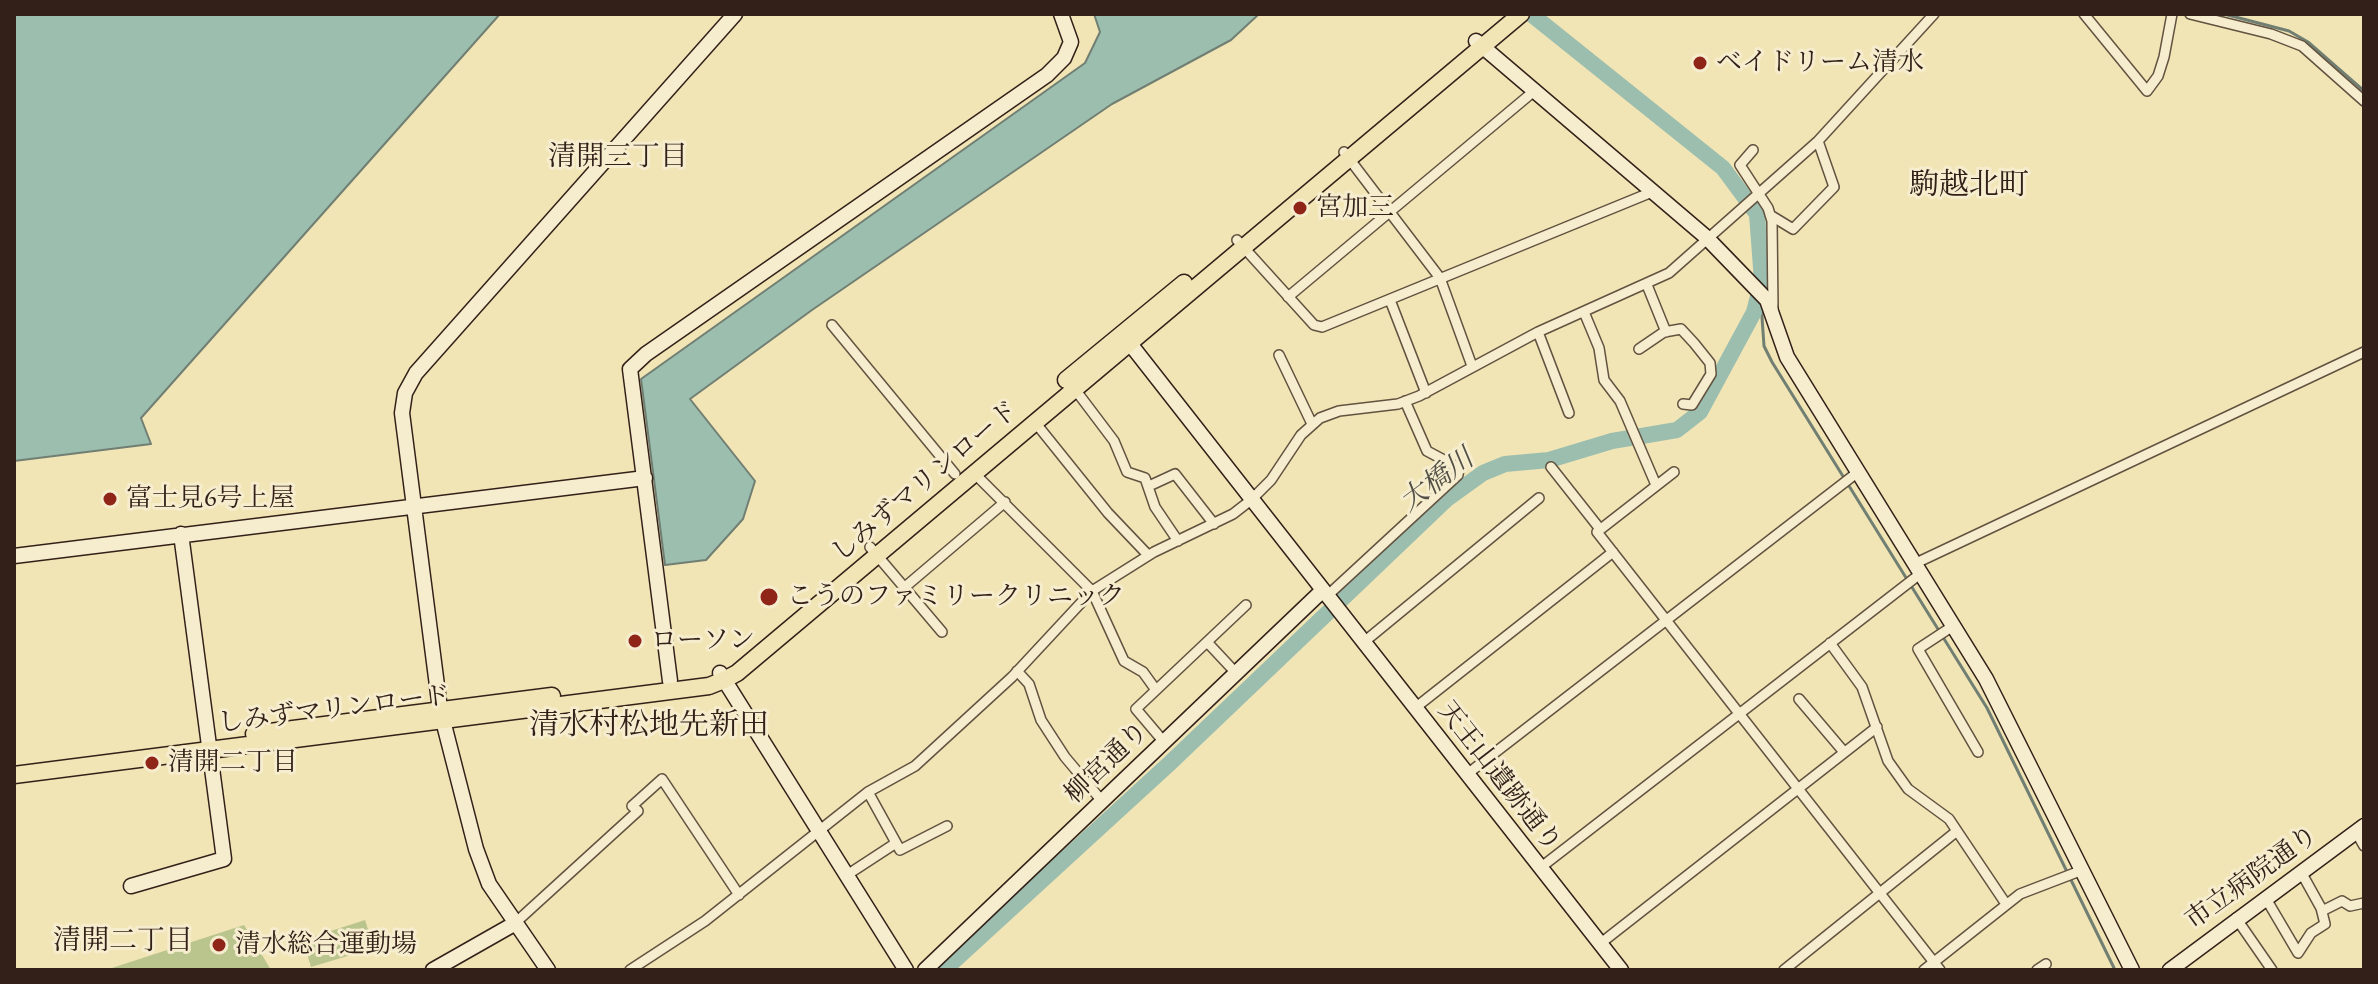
<!DOCTYPE html>
<meta charset="utf-8">
<style>
body{margin:0}
#map{position:relative;width:2378px;height:984px;overflow:hidden;background:#f1e4b5;font-family:"EB Garamond",serif}
canvas{display:block}
.frame{position:absolute;inset:0;border:16px solid #332119;pointer-events:none}
</style>
<div id="map">
<canvas width="2378" height="984"></canvas>
<div class="frame"></div>
</div>
<script>
const c = document.querySelector('canvas').getContext('2d');
c.lineJoin = 'round';
function paint(path, color) {
  c.fillStyle = color;
  c.fill(path, 'evenodd');
}
function poly(rows) {
  const path = new Path2D();
  for (const r of rows) {
    path.moveTo(r[0], r[1]);
    for (let i = 2; i < r.length; i += 2) path.lineTo(r[i], r[i + 1]);
  }
  return path;
}
function trace(path, color, width, dash) {
  c.strokeStyle = color;
  c.lineWidth = width;
  c.lineCap = dash ? 'butt' : 'round';
  c.setLineDash(dash || []);
  c.stroke(path);
}
function label(font, color, halo, rows, align = 'center') {
  c.font = font + ' "EB Garamond","Noto Serif JP",serif';
  c.lineWidth = 6;
  c.setLineDash([]);
  c.textBaseline = 'middle';
  c.strokeStyle = halo;
  c.fillStyle = color;
  for (const [text, x, y, turn = 0] of rows) {
    c.save();
    c.translate(x, y);
    c.rotate((+turn || 0) * Math.PI / 180);
    c.textAlign = isNaN(turn) ? turn : align;
    if (halo) c.strokeText(text, 0, 0);
    c.fillText(text, 0, 0);
    c.restore();
  }
}
const green = poly([
 [365,920,374,948,311,967,303,940],
 [244,925,271,970,106,970,118,966]
]);
const water = poly([
 [14,14,500,14,141,418,151,444,14,461,14,14],
 [1094,14,1259,14,1231,40,1112,104,812,310,690,399,755,481,743,519,706,560,665,565,641,379,1085,63,1100,32,1094,14]
]);
const stream = poly([
 [2224,14,2289,31,2308,42,2364,91],
 [1761,303,1764,346,1772,362,1987,708,2115,970]
]);
const river = poly([
 [944,970,1170,763,1447,499,1483,473,1505,464,1549,460,1612,441,1677,430,1700,412,1754,312,1762,281,1757,214,1723,168,1531,14]
]);
const street = poly([
 [2084,14,2147,91,2158,76,2164,57,2172,14],
 [2190,14,2271,34,2302,46,2364,101],
 [1753,150,1740,165,1768,208,1772,221,1773,309],
 [1344,152,1440,278,1472,366],
 [1770,215,1793,229,1834,187,1818,141],
 [1237,240,1314,325,1322,327,1652,192],
 [1647,285,1666,332],
 [1288,297,1533,92],
 [1390,300,1426,393],
 [1584,312,1599,348,1604,380,1620,401,1656,485],
 [832,325,955,474],
 [1538,332,1569,413],
 [1639,349,1664,332,1681,329,1694,343,1710,363,1711,374,1692,405,1683,404],
 [1279,355,1312,424],
 [1074,388,1114,441,1127,472,1145,478,1155,507,1178,541],
 [1034,421,1108,513,1148,555],
 [1551,467,1600,529],
 [973,472,1092,591,1124,661,1143,672,1156,690],
 [1674,472,1597,532,1940,970],
 [1149,486,1175,474,1214,524],
 [870,547,942,632],
 [1914,564,2364,352],
 [905,587,1005,502],
 [1327,596,1458,475,1459,468,1427,451,1405,401],
 [1953,626,1918,649,1978,752],
 [1207,642,1236,673],
 [1364,642,1539,498],
 [1017,671,1029,684,1041,720,1065,757,1102,801],
 [1799,699,1844,752],
 [1415,708,1613,552],
 [1164,742,1136,709,1246,605],
 [1466,775,1858,472],
 [868,792,900,850,947,826],
 [1957,831,2006,904],
 [2356,832,2364,846],
 [1540,868,1920,574],
 [847,875,896,843],
 [2265,897,2298,953,2311,933,2325,924,2321,908,2301,872],
 [2322,911,2342,901,2350,906,2364,903],
 [2236,918,2272,970],
 [514,924,638,811,632,806,662,779,739,895],
 [1601,943,1877,727],
 [630,970,705,921,868,792,915,766,1012,677,1092,591,1154,552,1233,514,1251,500,1271,480,1301,435,1320,418,1339,411,1398,404,1419,396,1538,332,1669,273,1818,141,1934,14],
 [1784,970,1957,831,1949,819,1908,789,1888,761,1862,687,1830,643],
 [1924,970,2020,894,2080,871],
 [2037,970,2046,964]
]);
const secondary = poly([
 [1476,41,1706,237,1767,300,1787,357,1986,679,2132,970],
 [1124,336,1621,970],
 [14,556,645,478],
 [720,673,906,970],
 [670,681,630,369,646,354,1047,75,1064,58,1071,42,1061,14],
 [131,886,224,859,181,534],
 [433,970,514,924],
 [548,970,489,884,476,849,440,709,402,413,405,393,416,373,735,14],
 [925,970,1322,591],
 [2170,970,2364,826]
]);
const highway = poly([
 [1066,380,1184,283],
 [254,734,552,696],
 [14,775,709,686,724,680,737,673,1521,14]
]);
const markers = [
 [1700,63,8,"#8f2418"],
 [1300,208,8,"#8f2418"],
 [110,499,8,"#8f2418"],
 [769,597,10,"#8f2418"],
 [635,641,8,"#8f2418"],
 [152,763,8,"#8f2418"],
 [219,945,8,"#8f2418"]
];
const poiNames = [
 ["ベイドリーム清水",1716,63],
 ["宮加三",1316,208],
 ["富士見6号上屋",126,499],
 ["こうのファミリークリニック",787,597],
 ["ローソン",651,641],
 ["清開二丁目",168,763],
 ["清水総合運動場",235,945]
];
const streetNames = [
 ["しみずマリンロード",925,482,-40],
 ["しみずマリンロード",334,710,-7],
 ["柳宮通り",1107,763,-44],
 ["天王山遺跡通り",1499,777,52],
 ["市立病院通り",2252,878,-36]
];
const neighbourhoodNames = [
 ["清開三丁目",618,157],
 ["清開二丁目",123,941]
];
const waterNames = [
 ["大橋川",1437,481,-37]
];
const quarterNames = [
 ["駒越北町",1969,186],
 ["清水村松地先新田",649,726]
];
paint(green, '#bac48d');
paint(water, '#9bbeaf');
trace(water, '#717f73', 2);
trace(stream, '#717f73', 3);
trace(river, '#9bbeaf', 16);
trace(street, '#625240', 12);
trace(secondary, '#332119', 17);
trace(highway, '#332119', 19);
trace(street, '#f6edcf', 9);
trace(secondary, '#f6edcf', 14);
trace(highway, '#f1e4b5', 16);
for (const [x, y, r, color] of markers) {
  const dot = new Path2D();
  dot.arc(x, y, r, 0, 2 * Math.PI);
  c.fillStyle = color;
  c.fill(dot);
  trace(dot, '#f6edcf', 3);
}
label('26px', '#332119', '#f6edcf', poiNames, 'left');
label('26px', '#332119', '#f6edcf', streetNames);
label('28px', '#332119', '#f6edcf', neighbourhoodNames);
label('italic 28px', '#525046', '#f6edcf', waterNames);
label('30px', '#332119', '#f6edcf', quarterNames);
</script>
